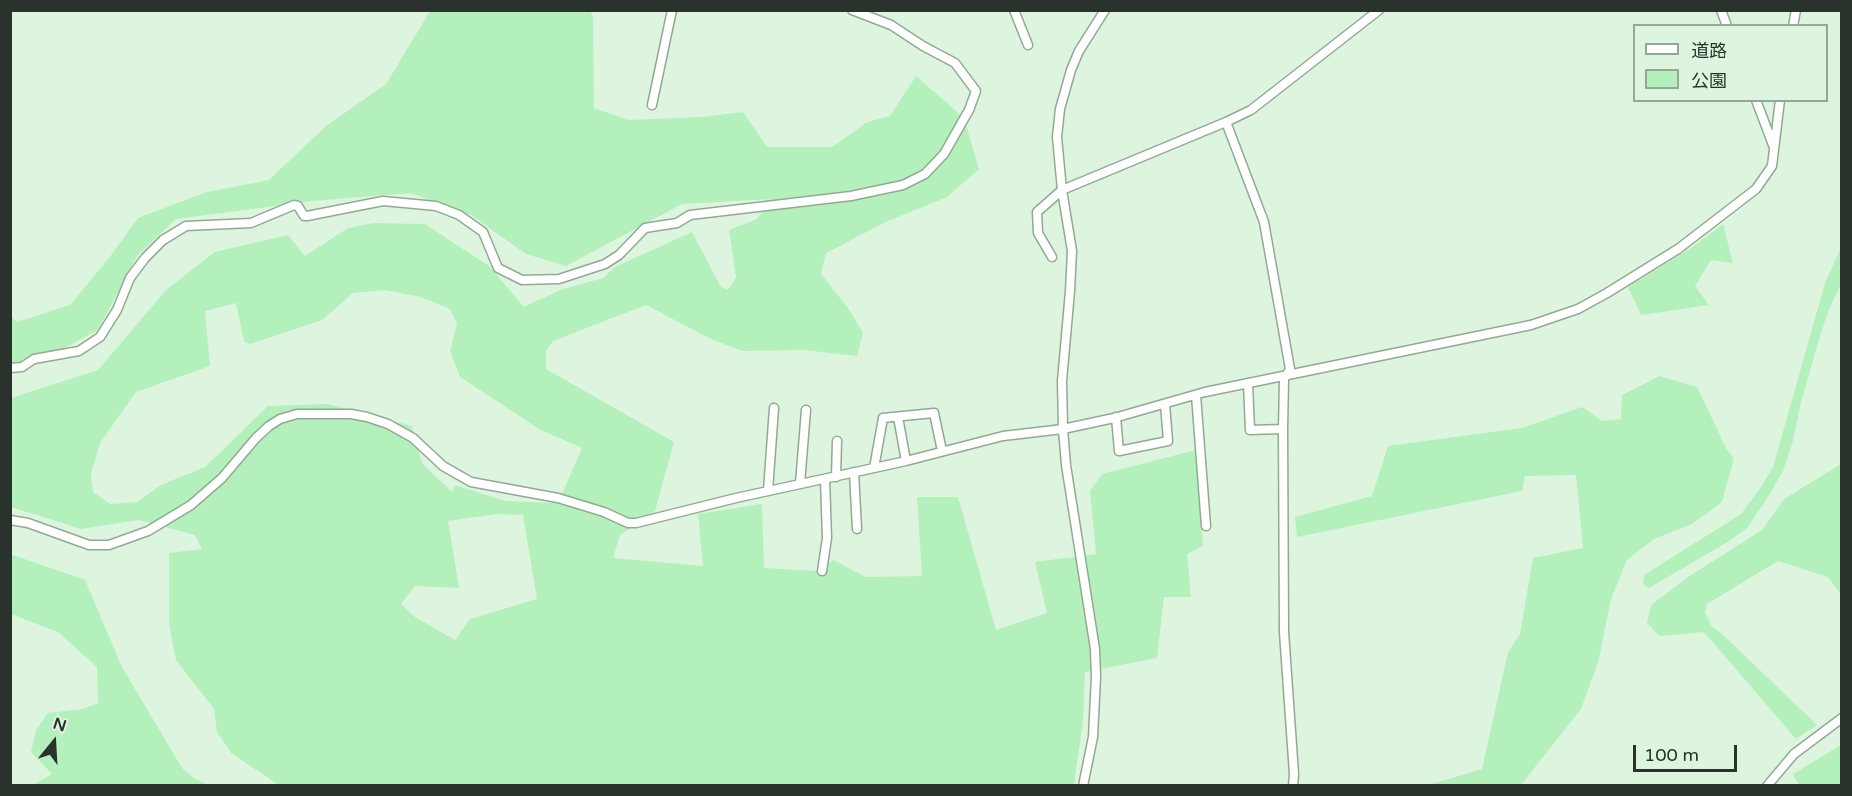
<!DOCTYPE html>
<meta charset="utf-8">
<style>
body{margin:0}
#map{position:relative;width:1852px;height:796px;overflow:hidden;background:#ddf5df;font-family:"Varela Round","Noto Sans JP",sans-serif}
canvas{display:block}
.frame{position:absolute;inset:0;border:12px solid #2a332b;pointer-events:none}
.legend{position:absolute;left:1633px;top:24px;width:195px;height:78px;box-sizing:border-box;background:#ddf5df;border:2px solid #95a797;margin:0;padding:8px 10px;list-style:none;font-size:18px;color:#2a332b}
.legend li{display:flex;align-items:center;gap:12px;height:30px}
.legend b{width:30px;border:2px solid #95a797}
.north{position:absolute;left:24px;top:712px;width:60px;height:60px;-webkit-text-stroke:4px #ddf5df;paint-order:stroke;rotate:18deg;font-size:16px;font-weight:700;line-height:24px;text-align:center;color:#2a332b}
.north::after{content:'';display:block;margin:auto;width:21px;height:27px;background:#2a332b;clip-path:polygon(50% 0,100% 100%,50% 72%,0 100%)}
.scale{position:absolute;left:1633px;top:745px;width:104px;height:27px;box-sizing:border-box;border:3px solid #2a332b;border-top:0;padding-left:8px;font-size:18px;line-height:21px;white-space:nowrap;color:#2a332b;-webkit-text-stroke:4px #ddf5df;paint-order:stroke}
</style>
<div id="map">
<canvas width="1852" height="796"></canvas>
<div class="frame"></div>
<ul class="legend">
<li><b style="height:8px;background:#fff"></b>道路</li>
<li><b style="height:16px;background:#b4f0bc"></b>公園</li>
</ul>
<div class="north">N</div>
<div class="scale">100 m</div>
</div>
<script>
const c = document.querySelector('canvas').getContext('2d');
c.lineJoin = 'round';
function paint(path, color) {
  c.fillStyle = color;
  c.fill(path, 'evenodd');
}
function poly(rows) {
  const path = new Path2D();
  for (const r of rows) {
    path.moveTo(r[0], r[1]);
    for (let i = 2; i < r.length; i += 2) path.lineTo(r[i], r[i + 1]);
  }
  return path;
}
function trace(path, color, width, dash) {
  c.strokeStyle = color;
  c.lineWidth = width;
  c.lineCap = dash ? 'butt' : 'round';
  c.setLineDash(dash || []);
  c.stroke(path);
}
const green = poly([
 [430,11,590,11,593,16,594,108,628,120,703,117,743,112,767,147,832,147,867,122,890,116,916,76,964,118,979,169,947,197,886,222,826,253,821,274,848,308,863,333,857,356,804,350,742,351,711,339,646,305,553,341,546,351,546,369,674,442,655,511,620,535,613,558,703,566,698,514,762,504,764,568,818,571,833,560,866,577,922,576,917,497,958,497,996,630,1047,613,1035,562,1096,554,1090,491,1102,474,1196,450,1203,546,1187,554,1191,597,1164,597,1157,658,1085,672,1083,721,1074,785,279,785,231,753,217,732,214,709,176,660,169,624,169,553,202,549,195,535,139,520,81,529,11,507,11,398,98,370,166,290,215,252,288,235,305,256,348,228,373,223,425,224,489,266,524,307,560,290,603,278,615,267,692,232,721,287,728,290,736,277,729,230,757,219,771,199,682,204,566,266,526,254,471,215,410,193,313,201,176,219,137,256,98,330,59,351,23,359,24,362,11,363,10,316,17,322,70,305,109,258,138,218,207,192,269,180,326,126,386,84],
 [385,290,421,297,450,309,457,324,450,351,460,377,539,429,582,448,558,503,505,501,455,485,452,492,422,463,412,426,328,404,268,406,205,467,161,485,137,502,110,504,93,492,91,474,100,443,136,392,210,366,205,311,236,303,244,341,250,344,322,320,353,293],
 [497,514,523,515,537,599,470,619,455,640,415,617,401,604,415,586,459,588,448,521],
 [1723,224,1733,263,1711,260,1695,286,1709,305,1641,315,1628,287,1691,248],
 [1841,248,1841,284,1828,312,1820,336,1801,402,1793,441,1783,471,1768,497,1748,527,1731,540,1649,588,1643,584,1644,575,1741,514,1761,487,1773,467,1825,283],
 [1659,376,1697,387,1727,450,1734,458,1722,502,1692,524,1654,539,1627,560,1611,599,1598,663,1581,709,1521,785,1428,785,1482,769,1508,652,1520,634,1533,558,1583,548,1576,475,1525,476,1522,491,1297,537,1295,517,1372,496,1388,446,1522,428,1582,407,1602,421,1621,419,1622,395],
 [1841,464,1841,595,1828,577,1778,561,1707,604,1705,613,1712,627,1720,632,1817,725,1796,739,1704,632,1659,636,1647,623,1651,605,1688,577,1762,530,1784,499],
 [10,554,85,580,122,667,182,768,195,779,208,785,33,785,52,774,31,752,36,730,48,713,83,709,98,703,97,667,58,632,11,614],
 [1841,745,1841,785,1799,785,1793,774]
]);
const minor = poly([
 [1014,10,1028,45],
 [1721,10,1727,26],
 [1793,26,1796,10],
 [1756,100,1773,145],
 [652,105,672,10],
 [1226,122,1264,222,1290,369,1284,379,1283,429,1284,632,1294,774,1293,786],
 [1052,257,1038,233,1037,212,1062,190,1226,122,1251,110,1379,10],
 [10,368,22,367,34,359,79,351,100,337,117,310,130,278,145,258,163,240,186,226,251,223,294,205,298,206,304,216,307,216,383,201,436,206,459,215,483,232,498,268,522,280,559,279,605,264,619,255,645,228,677,223,690,215,851,196,903,185,925,174,944,154,969,110,976,91,955,63,923,46,891,25,852,10],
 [1248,383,1250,430,1283,429],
 [1196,395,1206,526],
 [898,417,906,461],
 [1116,417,1119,451,1168,441,1165,404],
 [874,468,883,418,934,413,942,451],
 [854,472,857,529],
 [836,477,837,441],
 [800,484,806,410],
 [768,491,774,408],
 [10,520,28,523,89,545,109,545,148,531,191,505,222,478,256,438,269,426,280,419,297,414,351,414,367,417,388,424,413,438,443,466,471,482,558,498,604,512,628,523,636,523,736,498,906,461,1003,436,1063,429,1114,418,1205,392,1531,325,1578,309,1607,293,1678,249,1756,189,1772,166,1780,100],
 [822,571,827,538,825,479],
 [1083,786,1093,737,1096,677,1095,649,1066,465,1063,429,1062,381,1070,291,1072,251,1062,190,1057,137,1060,109,1071,70,1079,51,1105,10],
 [1767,786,1794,754,1842,718]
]);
paint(green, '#b4f0bc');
trace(minor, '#92a994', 11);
trace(minor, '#fff', 8);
</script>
